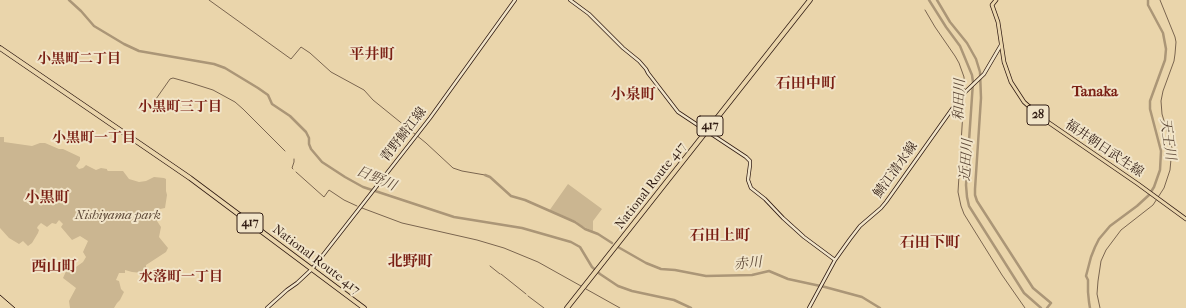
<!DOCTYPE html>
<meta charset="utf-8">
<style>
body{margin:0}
canvas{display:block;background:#ead5ab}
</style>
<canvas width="1186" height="308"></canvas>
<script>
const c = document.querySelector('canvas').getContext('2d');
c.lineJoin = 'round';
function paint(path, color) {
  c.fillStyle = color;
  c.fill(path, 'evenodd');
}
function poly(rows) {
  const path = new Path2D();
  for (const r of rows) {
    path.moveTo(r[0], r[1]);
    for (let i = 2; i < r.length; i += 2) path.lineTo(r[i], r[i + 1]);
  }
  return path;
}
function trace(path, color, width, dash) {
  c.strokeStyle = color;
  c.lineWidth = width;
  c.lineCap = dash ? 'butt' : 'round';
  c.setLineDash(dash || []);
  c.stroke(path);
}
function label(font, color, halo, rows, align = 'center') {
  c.font = font + ' "IM FELL French Canon","Noto Serif JP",serif';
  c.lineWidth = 4;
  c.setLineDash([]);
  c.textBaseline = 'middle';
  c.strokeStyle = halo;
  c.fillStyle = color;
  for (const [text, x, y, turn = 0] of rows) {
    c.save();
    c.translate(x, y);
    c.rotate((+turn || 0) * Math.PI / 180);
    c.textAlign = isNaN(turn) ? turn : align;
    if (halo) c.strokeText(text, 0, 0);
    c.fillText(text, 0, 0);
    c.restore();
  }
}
const green = poly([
 [0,137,4,137,4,142,32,146,40,143,45,143,59,149,63,149,80,157,80,160,76,166,79,169,83,168,86,165,96,170,101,168,107,169,107,170,108,171,123,171,129,179,139,182,146,181,154,177,164,178,166,179,166,191,167,195,165,208,160,209,160,217,157,221,161,227,159,237,168,248,166,252,146,265,146,271,142,273,132,272,125,270,125,273,119,273,116,280,119,281,121,289,124,292,120,300,117,303,114,308,70,308,69,301,76,288,63,278,68,267,73,265,76,267,83,262,86,257,83,252,88,241,80,236,72,240,61,227,63,224,59,220,56,224,52,223,47,227,41,223,38,226,37,228,39,230,38,233,32,243,28,246,23,241,19,244,9,238,0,228],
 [568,184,602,209,593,221,593,231,582,226,576,221,549,211]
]);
const stream = poly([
 [209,0,291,59,301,47,310,53,331,72,364,90,373,100,426,143,453,168,462,171,485,175],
 [925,10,935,27,955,56,959,63,964,77,964,92],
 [964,95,958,192,961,206,964,214,1002,275,1025,308],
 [149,109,170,79,173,78,191,83,213,90,235,102,243,109,285,151],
 [293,169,292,168,294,162,294,159],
 [296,172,324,197,329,190,344,200,357,206],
 [362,208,402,223,477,240,504,248,538,262,581,286],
 [490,266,500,274],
 [501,274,526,294],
 [586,289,620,308],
 [528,296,544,308],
 [1100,308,1097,294,1098,281,1101,261,1106,250,1121,230,1153,205,1164,188,1170,170,1172,148,1162,114,1161,101,1163,91,1174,61,1175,54,1176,42,1175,37,1160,0]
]);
const river = poly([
 [69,0,81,11,94,26,124,44,139,51,214,64,225,68,258,88,268,95,272,104,290,116,306,132,309,138,309,144,311,149,322,162,345,177,363,187,454,217,522,228,571,242,580,247,592,267,600,274,618,286,632,291,674,300,691,308],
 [929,0,946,27,960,46,972,75,973,82,966,185,967,197,969,206,1024,293,1041,308],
 [937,0,950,22,967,43,976,59,980,72,981,98,975,189,975,195,977,201,1033,288,1051,303,1047,308],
 [485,175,490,177,511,196,525,200,575,222,585,229,598,234,612,243],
 [618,247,646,263,661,269,675,270,706,276,752,275,769,271,788,279,825,287,862,297,880,308],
 [1090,308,1089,302,1088,292,1088,280,1086,276,1091,257,1095,247,1099,239,1110,226,1137,206,1149,195,1154,187,1160,170,1161,151,1150,109,1150,101,1165,60,1166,49,1163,33,1148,5,1148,0]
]);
const secondary = poly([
 [570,0,589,14,623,48,639,61,646,69,648,73,678,112,746,157,750,161,750,165,748,180,751,188,765,199,783,218,804,237,835,260],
 [267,308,287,290,297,283,312,269,430,118,515,0],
 [809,308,835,260,850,239,860,226,881,208,886,202,962,95,984,74,1001,45]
]);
const primary = poly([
 [996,0,992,5,998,22,1004,62,1011,82,1024,102,1042,118,1138,184,1186,219]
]);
const highway = poly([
 [0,48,190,178,364,308],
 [567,308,810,0]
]);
const tram = poly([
 [0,295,15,308]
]);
const shields = [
 [1038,115,22],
 [710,126,26],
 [250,223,26]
];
const shieldNames = [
 ["28",1038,115],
 ["417",710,126],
 ["417",250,223]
];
const streetNames = [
 ["青野鯖江線",404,135,-52],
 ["福井朝日武生線",1104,149,34],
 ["鯖江清水線",896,170,-54],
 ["National Route 417",651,186,-52],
 ["National Route 417",316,260,37]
];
const parkNames = [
 ["Nishiyama park",118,216]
];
const neighbourhoodNames = [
 ["小黒町二丁目",79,60],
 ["小黒町三丁目",180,108],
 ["小黒町一丁目",94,139],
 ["水落町一丁目",181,278]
];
const waterNames = [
 ["和田川",960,100,-88],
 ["天王川",1167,139,82],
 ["近田川",967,160,-86],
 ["日野川",376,179,23],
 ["赤川",748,264,-5]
];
const quarterNames = [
 ["平井町",372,55],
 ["石田中町",806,84],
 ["Tanaka",1095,92],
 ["小泉町",633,95],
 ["小黒町",47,198],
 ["石田上町",720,236],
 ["石田下町",930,243],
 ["北野町",410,262],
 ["西山町",54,267]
];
paint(green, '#cbb691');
trace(stream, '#7a654f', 1);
trace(river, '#ab9677', 2.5);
trace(secondary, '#311c13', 4);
trace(primary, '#311c13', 4.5);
trace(highway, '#311c13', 5.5);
trace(secondary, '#f1e4c8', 2.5);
trace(primary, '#ead5ab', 3);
trace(highway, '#ead5ab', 4);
trace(tram, '#311c13', 1);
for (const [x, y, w] of shields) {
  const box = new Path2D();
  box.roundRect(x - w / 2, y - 10, w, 20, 3);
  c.fillStyle = '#f1e4c8';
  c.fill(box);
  trace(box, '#311c13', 1);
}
label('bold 12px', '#311c13', null, shieldNames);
label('13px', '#311c13', '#f1e4c8', streetNames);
label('italic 13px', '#5f4a39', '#f1e4c8', parkNames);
label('bold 14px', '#7a1f14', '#f1e4c8', neighbourhoodNames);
label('italic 14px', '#5c4736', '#f1e4c8', waterNames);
label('bold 15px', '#7a1f14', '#f1e4c8', quarterNames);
</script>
